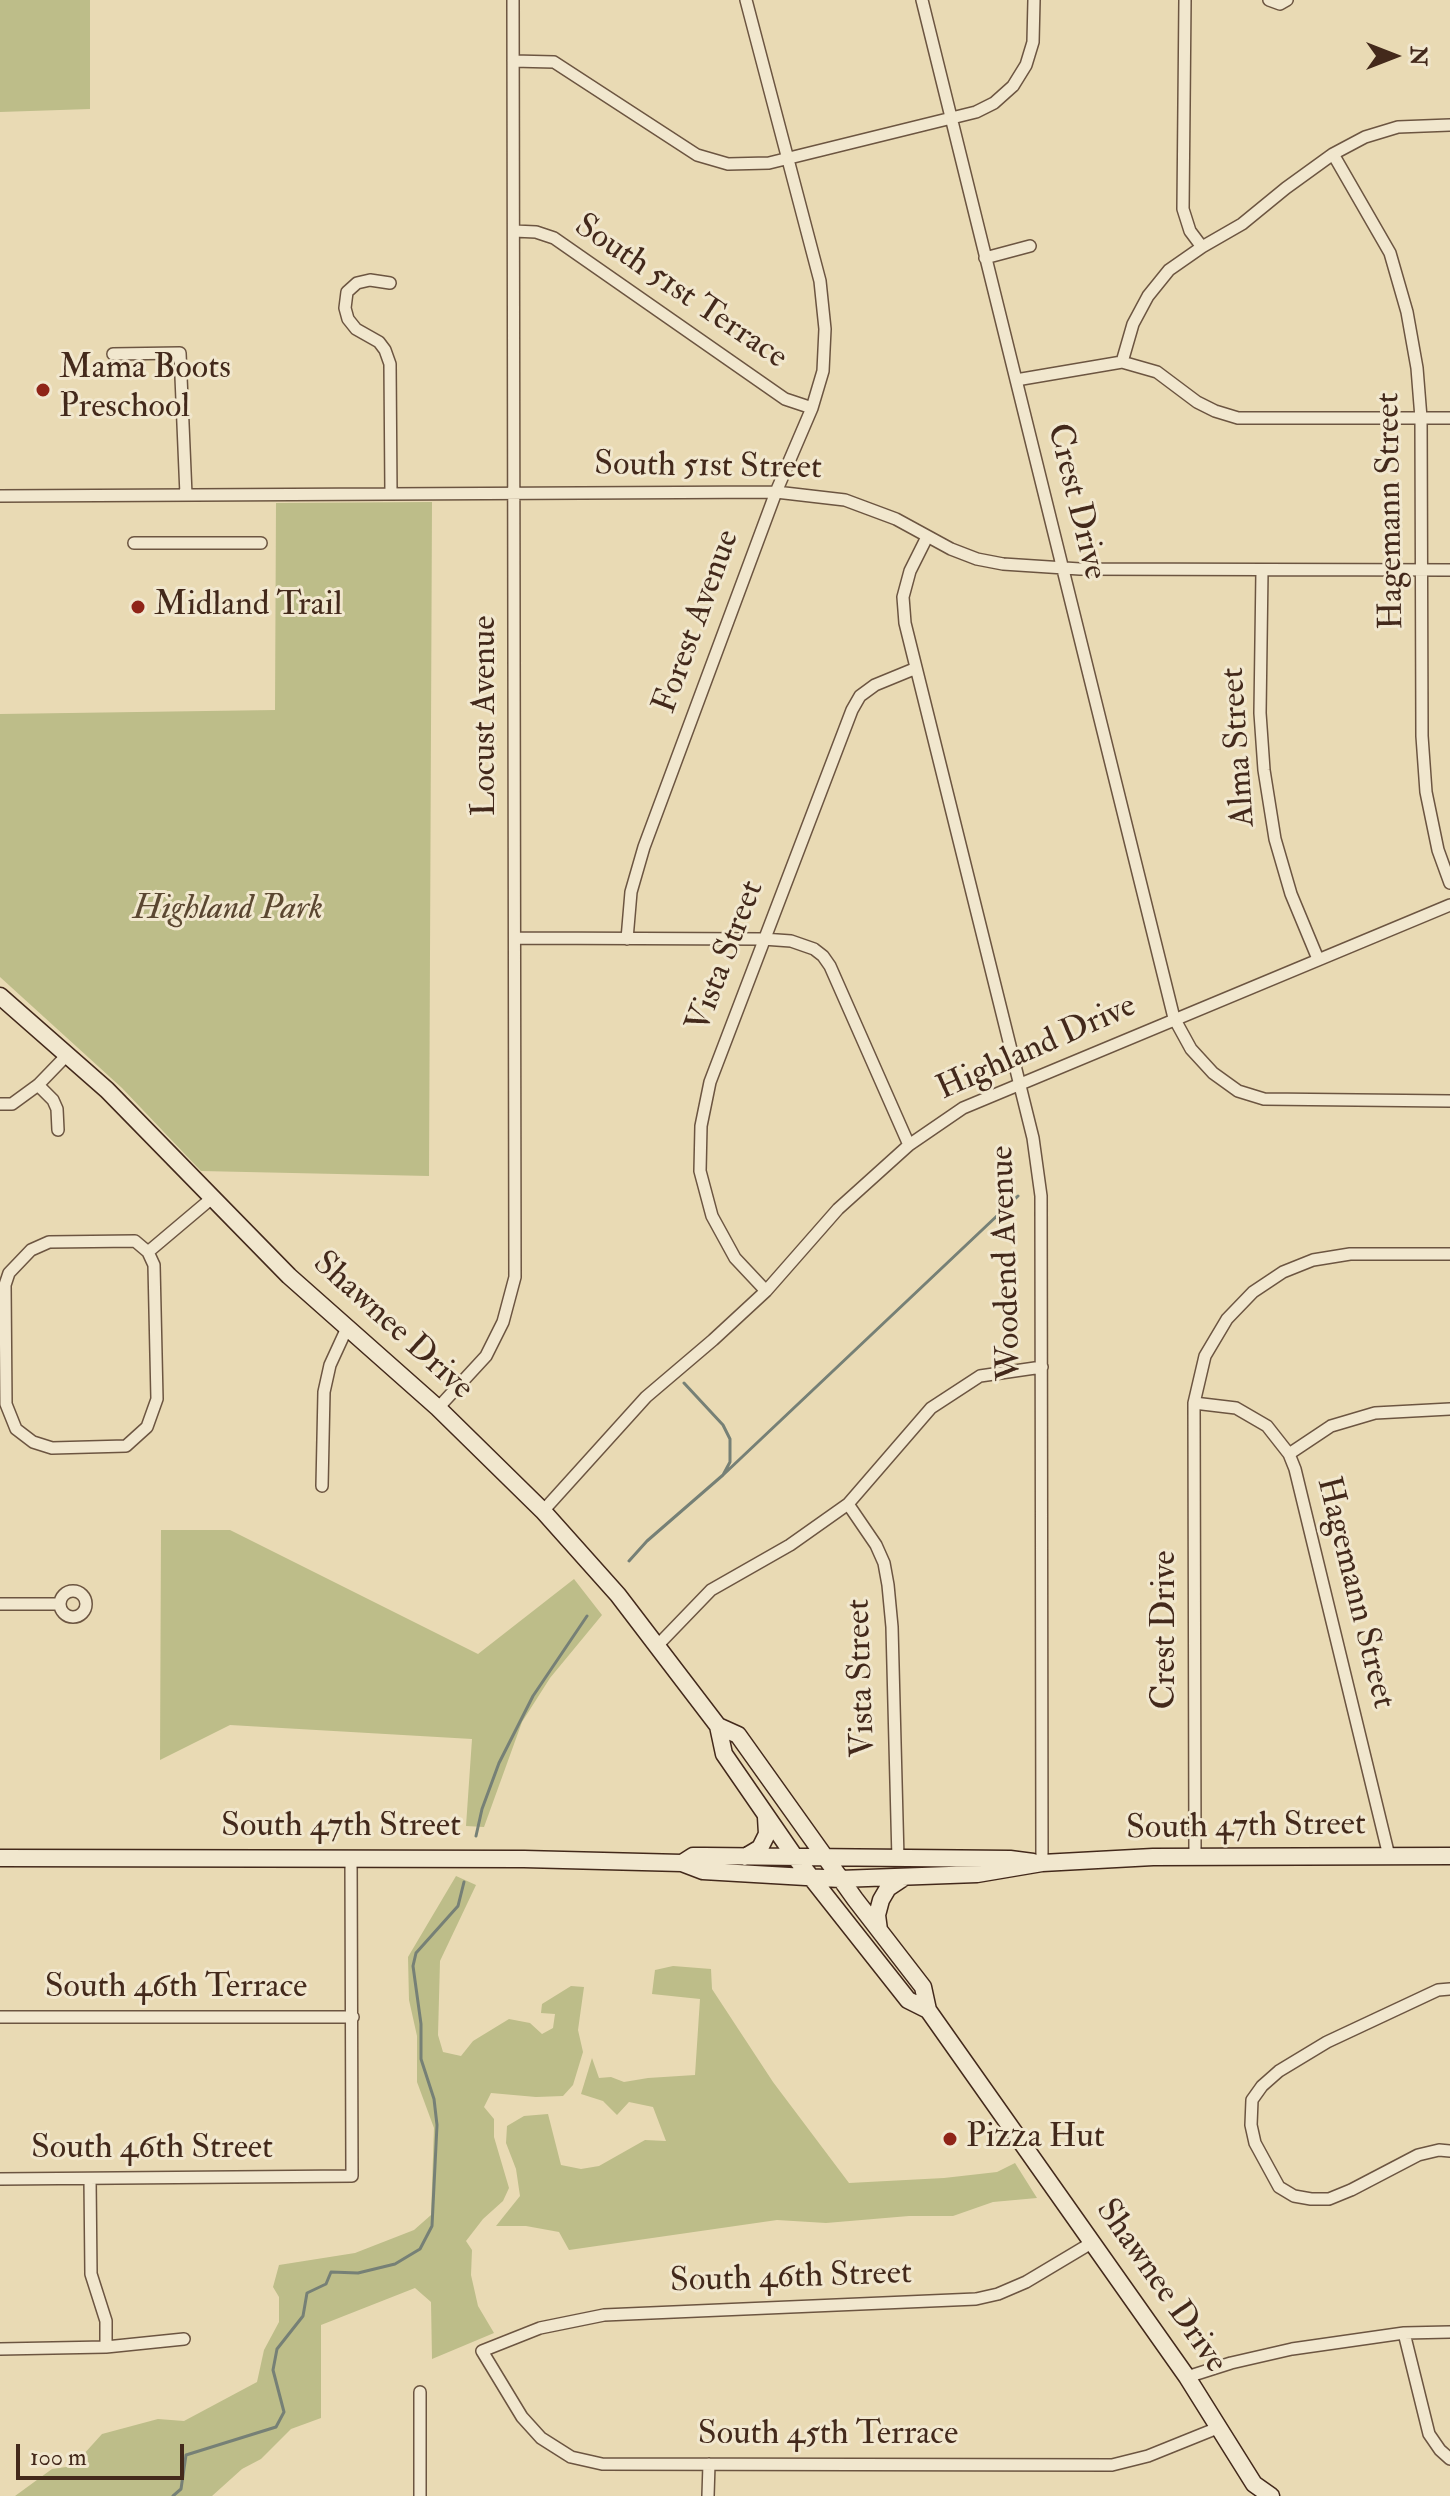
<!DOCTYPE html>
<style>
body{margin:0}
#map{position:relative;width:1450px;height:2496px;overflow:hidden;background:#e9dab4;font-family:"IM FELL Double Pica",serif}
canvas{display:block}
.north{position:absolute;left:1354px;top:16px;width:80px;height:80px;-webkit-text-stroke:6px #f1e7ce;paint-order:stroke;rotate:90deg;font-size:22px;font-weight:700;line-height:32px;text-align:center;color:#43291b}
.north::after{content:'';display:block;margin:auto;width:28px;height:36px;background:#43291b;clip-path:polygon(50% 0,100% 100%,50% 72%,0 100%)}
.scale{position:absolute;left:16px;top:2444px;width:168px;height:36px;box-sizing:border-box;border:4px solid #43291b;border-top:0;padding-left:10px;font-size:24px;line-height:28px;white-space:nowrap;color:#43291b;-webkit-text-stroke:6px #f1e7ce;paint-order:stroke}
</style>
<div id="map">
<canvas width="1450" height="2496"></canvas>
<div class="north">N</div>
<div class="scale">100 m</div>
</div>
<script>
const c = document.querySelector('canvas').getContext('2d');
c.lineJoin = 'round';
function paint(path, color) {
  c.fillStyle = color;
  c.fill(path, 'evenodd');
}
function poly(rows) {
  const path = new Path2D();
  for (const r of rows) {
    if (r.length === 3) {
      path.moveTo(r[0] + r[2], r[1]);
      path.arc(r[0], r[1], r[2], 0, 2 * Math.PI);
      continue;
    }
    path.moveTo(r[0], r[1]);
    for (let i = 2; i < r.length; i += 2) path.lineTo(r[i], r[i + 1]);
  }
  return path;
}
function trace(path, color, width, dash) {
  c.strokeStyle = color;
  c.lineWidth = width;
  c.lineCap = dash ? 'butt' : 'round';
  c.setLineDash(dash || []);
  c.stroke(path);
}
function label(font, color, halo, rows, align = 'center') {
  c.font = font + ' "IM FELL Double Pica",serif';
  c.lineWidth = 6;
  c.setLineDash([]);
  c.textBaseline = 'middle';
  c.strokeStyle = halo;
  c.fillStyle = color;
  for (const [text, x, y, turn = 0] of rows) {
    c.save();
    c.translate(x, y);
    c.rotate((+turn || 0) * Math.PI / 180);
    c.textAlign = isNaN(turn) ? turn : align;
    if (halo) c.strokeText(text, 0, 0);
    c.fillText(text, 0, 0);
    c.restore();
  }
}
const green = poly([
 [0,0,90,0,90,109,0,112],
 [432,502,429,1176,201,1171,122,1088,0,977,0,714,275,710,276,503],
 [161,1530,230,1530,478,1654,574,1579,602,1615,550,1678,522,1722,484,1827,466,1826,472,1739,230,1725,160,1760],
 [456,1876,476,1885,440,1961,438,2035,443,2052,461,2056,473,2041,509,2019,530,2023,542,2034,553,2028,555,2014,541,2013,542,2004,571,1986,584,1987,578,2030,583,2052,573,2085,563,2096,536,2097,491,2093,484,2107,494,2119,494,2137,509,2188,503,2201,483,2219,466,2241,472,2250,471,2275,478,2306,494,2333,432,2359,431,2302,415,2288,321,2325,321,2418,291,2429,261,2459,242,2469,212,2496,15,2496,52,2469,73,2466,102,2434,158,2419,184,2421,257,2382,264,2350,279,2322,279,2297,273,2287,279,2265,355,2253,414,2230,431,2215,434,2128,417,2082,417,2036,409,2000,408,1957],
 [673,1966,711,1969,712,1989,773,2082,849,2183,944,2178,997,2172,1015,2163,1037,2198,993,2202,953,2216,909,2216,826,2223,777,2220,569,2250,559,2232,526,2226,496,2226,520,2196,516,2169,506,2143,507,2126,524,2116,548,2114,561,2165,581,2169,599,2166,645,2140,666,2141,653,2107,629,2102,617,2115,603,2101,581,2094,592,2058,599,2078,611,2077,624,2082,648,2078,695,2075,700,1999,652,1994,655,1970]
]);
const stream = poly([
 [723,1475,1018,1196],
 [629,1561,647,1541,723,1475,730,1462,730,1439,723,1425,684,1383],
 [476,1836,482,1809,499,1763,533,1696,587,1616],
 [173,2496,181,2489,186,2455,276,2427,284,2412,273,2370,277,2349,303,2316,307,2293,326,2284,331,2272,358,2273,395,2264,420,2249,432,2226,437,2125,434,2099,421,2059,421,2024,413,1966,416,1953,458,1906,464,1882]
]);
const street = poly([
 [922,0,1174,1018,1191,1049,1213,1073,1238,1091,1264,1099,1450,1101],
 [1185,0,1183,209,1190,231,1202,247],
 [1269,0,1280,4,1287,0],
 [513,61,554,62,697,155,728,164,769,163,976,112,994,103,1013,86,1026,65,1033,42,1034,0],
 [1333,154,1390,253,1407,312,1417,368,1421,418,1422,736,1426,792,1438,850,1450,883],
 [514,231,536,232,554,238,785,399,812,408],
 [985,258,1030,246],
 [390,283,370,280,357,283,347,292,345,308,348,319,356,329,379,342,385,350,390,364,391,494],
 [113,354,180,353,186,495],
 [1122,362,1133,324,1148,296,1169,270,1202,247,1242,224,1286,188,1333,154,1365,137,1398,127,1450,125],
 [1016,380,1122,362,1157,372,1197,402,1215,411,1238,418,1450,418],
 [0,496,776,492,845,500,896,519,951,549,977,559,1003,564,1080,569,1450,570],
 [927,537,910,571,903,597,905,623,1033,1138,1041,1196,1042,1863],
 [134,543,261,543],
 [1262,571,1260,713,1264,770,1275,839,1291,894,1318,959],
 [515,938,763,939,791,941,814,949,823,956,830,966,909,1145],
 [627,939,631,892,644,847,776,492,812,408,823,371,825,329,820,281,746,0],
 [38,1085,53,1100,57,1109,58,1130],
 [0,1104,12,1104,38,1085,67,1055],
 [148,1252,154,1265,157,1399,147,1427,126,1446,52,1448,33,1442,16,1429,6,1404,5,1285,9,1273,31,1250,49,1242,135,1241,148,1252,212,1198],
 [766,1291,735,1258,712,1216,700,1171,701,1126,710,1082,852,710,860,696,875,685,914,669],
 [1194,1403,1236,1408,1267,1426,1289,1454,1295,1469,1389,1856],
 [438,1408,486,1356,503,1322,515,1277,513,0],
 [1289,1454,1331,1426,1375,1413,1450,1409],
 [322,1486,324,1392,330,1365,347,1328],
 [848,1504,876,1545,884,1563,888,1585,892,1627,898,1859],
 [543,1511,646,1397,713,1340,766,1291,838,1209,909,1145,963,1108,1450,905],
 [73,1604,13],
 [0,1604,60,1604],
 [656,1647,711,1590,790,1545,848,1504,931,1408,980,1376,1042,1367],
 [1195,1857,1194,1403,1205,1356,1227,1319,1253,1292,1283,1272,1313,1260,1350,1254,1450,1254],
 [1450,1989,1438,1990,1327,2042,1279,2071,1262,2086,1252,2100,1251,2125,1255,2143,1279,2187,1294,2196,1311,2199,1329,2199,1351,2190,1418,2155,1439,2150,1450,2151],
 [0,2017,353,2017],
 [0,2179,352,2176,351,1857],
 [90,2179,91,2274,106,2321,106,2347],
 [1093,2242,1026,2282,998,2294,976,2299,604,2315,540,2328,482,2351,522,2417,541,2438,571,2457,602,2464,1112,2465,1148,2456,1220,2427],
 [1404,2333,1429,2434,1440,2450,1450,2459],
 [0,2349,106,2347,184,2339],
 [1187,2377,1231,2363,1292,2349,1404,2333,1450,2332],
 [420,2496,420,2392],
 [708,2496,709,2464]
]);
const secondary = poly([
 [0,996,107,1090,289,1276,438,1408,543,1511,618,1595,718,1726,724,1754,795,1857,908,2000,928,2010],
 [718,1726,738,1735,855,1899,923,1987,928,2010,1187,2377,1254,2484,1271,2496],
 [745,1857,760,1848,767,1834,766,1817],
 [0,1858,524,1859,682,1863,703,1871,840,1879,977,1874,1042,1863,1153,1857,1450,1856],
 [682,1863,693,1856,704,1856,1010,1859,1033,1862],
 [879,1930,877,1915,881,1900,888,1888,903,1878]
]);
const markers = [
 [43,390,8,"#8f2418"],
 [138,607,8,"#8f2418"],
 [950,2139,8,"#8f2418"]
];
const streetNames = [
 ["South 51st Terrace",680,293,34],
 ["South 51st Street",708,468,1],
 ["Crest Drive",1075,502,76],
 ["Hagemann Street",1392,511,-91],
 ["Forest Avenue",698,622,-70],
 ["Locust Avenue",487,716,-90],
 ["Alma Street",1240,747,-94],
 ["Vista Street",727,957,-69],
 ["Highland Drive",1037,1049,-24],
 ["Woodend Avenue",1008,1263,-92],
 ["Shawnee Drive",392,1327,42],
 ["Hagemann Street",1354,1593,76],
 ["Crest Drive",1167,1630,-90],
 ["Vista Street",863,1678,-92],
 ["South 47th Street",341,1828],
 ["South 47th Street",1246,1828,-1],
 ["South 46th Terrace",176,1989],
 ["South 46th Street",152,2150],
 ["South 46th Street",791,2279,-2],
 ["Shawnee Drive",1160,2287,55],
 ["South 45th Terrace",828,2436]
];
const poiNames = [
 ["Mama Boots",59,370],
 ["Preschool",59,409],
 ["Midland Trail",154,607],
 ["Pizza Hut",966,2139]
];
const parkNames = [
 ["Highland Park",228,911]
];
paint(green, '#bdbd89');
trace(stream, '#768076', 3);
trace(street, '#6c5541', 14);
trace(secondary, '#43291b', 19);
trace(street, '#f1e7ce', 11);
trace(secondary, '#f1e7ce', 16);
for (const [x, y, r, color] of markers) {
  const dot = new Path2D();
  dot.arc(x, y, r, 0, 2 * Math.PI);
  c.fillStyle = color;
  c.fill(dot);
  trace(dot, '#f1e7ce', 3);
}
label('34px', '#43291b', '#f1e7ce', streetNames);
label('34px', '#43291b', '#f1e7ce', poiNames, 'left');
label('italic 34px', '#5b4731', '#f1e7ce', parkNames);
</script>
